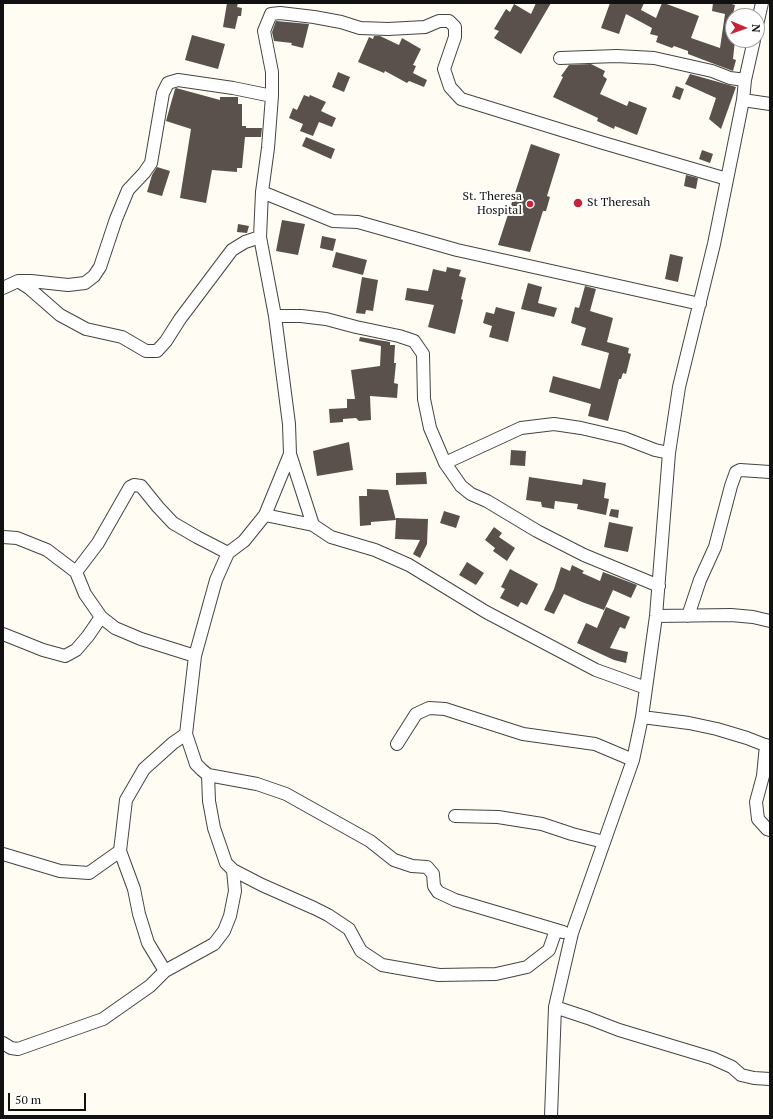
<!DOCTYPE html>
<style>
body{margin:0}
#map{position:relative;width:773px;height:1119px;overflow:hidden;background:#fffcf4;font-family:"PT Serif",serif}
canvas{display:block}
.frame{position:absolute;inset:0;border:4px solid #111;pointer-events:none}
.north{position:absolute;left:725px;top:8px;width:40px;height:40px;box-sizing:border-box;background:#fff;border:1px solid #a0a0a0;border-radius:50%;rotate:92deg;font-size:11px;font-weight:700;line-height:16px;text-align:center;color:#111}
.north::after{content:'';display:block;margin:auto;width:14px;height:18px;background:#c52438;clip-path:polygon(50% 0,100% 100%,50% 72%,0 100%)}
.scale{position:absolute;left:8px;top:1093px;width:78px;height:18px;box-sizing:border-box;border:2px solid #111;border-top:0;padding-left:5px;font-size:12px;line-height:14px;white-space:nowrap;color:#111;-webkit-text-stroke:3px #fff;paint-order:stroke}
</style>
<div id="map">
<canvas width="773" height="1119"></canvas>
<div class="frame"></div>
<div class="north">N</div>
<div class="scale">50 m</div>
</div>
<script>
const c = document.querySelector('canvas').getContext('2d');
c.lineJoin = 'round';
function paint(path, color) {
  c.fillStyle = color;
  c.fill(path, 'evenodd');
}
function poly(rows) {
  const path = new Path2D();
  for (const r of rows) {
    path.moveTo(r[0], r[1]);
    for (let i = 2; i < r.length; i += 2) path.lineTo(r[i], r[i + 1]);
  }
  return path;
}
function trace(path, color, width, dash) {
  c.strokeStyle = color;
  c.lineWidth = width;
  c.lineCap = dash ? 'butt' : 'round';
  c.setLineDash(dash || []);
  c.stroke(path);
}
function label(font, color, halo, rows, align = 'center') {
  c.font = font + ' "PT Serif",serif';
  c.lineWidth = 4;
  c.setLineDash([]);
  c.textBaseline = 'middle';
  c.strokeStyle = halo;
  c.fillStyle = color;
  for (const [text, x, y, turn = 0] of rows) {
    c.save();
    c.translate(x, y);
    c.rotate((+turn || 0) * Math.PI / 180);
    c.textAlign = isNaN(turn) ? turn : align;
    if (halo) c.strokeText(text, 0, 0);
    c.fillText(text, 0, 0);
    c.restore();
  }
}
const building = poly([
 [227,3,238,3,237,7,242,8,241,16,238,16,235,29,223,27],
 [536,3,551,3,521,54,494,38,499,31,494,29,506,9,510,12,514,4,531,14],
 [610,3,644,3,641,10,656,18,662,3,664,3,699,16,691,38,720,48,725,14,712,11,713,3,728,3,735,5,730,28,733,28,733,40,735,40,733,59,736,60,733,71,688,54,688,51,674,46,672,48,656,42,658,36,650,34,652,28,626,14,619,34,601,28],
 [276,21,309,24,303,48,291,45,292,43,274,41,272,32],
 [192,35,225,44,218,69,185,60],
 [374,36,380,36,399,45,402,38,421,49,413,65,416,66,413,73,427,80,424,87,409,81,407,83,385,71,384,73,358,62,369,37,373,39],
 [591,64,605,71,603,76,607,79,600,94,627,106,629,101,647,108,637,135,615,126,614,129,597,121,598,118,553,97,563,77,561,76,569,65],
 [338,72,350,77,344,92,332,87],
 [690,74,736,87,721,129,709,119,716,98,685,84],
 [676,86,684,89,680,100,672,97],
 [176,88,220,100,220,97,238,97,238,104,242,104,242,126,246,126,246,128,262,128,261,137,245,137,242,168,237,168,237,172,212,170,206,203,180,198,191,129,166,121,175,89],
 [304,95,309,97,310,95,326,102,321,111,336,118,332,127,319,122,313,136,300,131,303,124,289,118,293,108,297,110],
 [306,137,335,149,331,159,302,146],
 [531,144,560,154,547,196,550,197,546,211,543,211,530,252,498,245],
 [702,150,713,154,710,163,699,159],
 [157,167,170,171,162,196,147,192,152,175],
 [686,175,698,178,696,189,684,186],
 [282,220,305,224,298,255,276,251],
 [238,224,249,226,247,233,237,232],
 [322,236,336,239,333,251,320,248],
 [336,252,367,260,363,275,332,267],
 [670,254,683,257,678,282,665,279],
 [447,267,461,270,459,276,466,278,461,299,463,300,455,334,428,327,434,305,405,300,407,288,428,291,433,269,446,272],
 [362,277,378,280,373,311,366,310,365,314,356,313],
 [528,283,542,287,538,303,557,308,554,317,521,309],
 [585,286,596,289,590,311,613,318,607,342,629,348,628,353,631,354,626,374,623,373,621,379,619,379,608,421,588,416,591,404,549,392,553,376,600,389,609,353,581,345,586,328,571,323,575,307,579,308],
 [496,307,515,312,508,342,489,337,492,326,483,323,486,312,494,314],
 [360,337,390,342,390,345,395,345,394,363,396,363,394,383,398,384,397,398,370,396,371,420,359,421,356,418,343,419,343,422,330,423,329,409,347,408,347,399,355,399,351,370,380,366,381,346,359,341],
 [349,442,353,470,317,476,313,451],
 [511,450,526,451,525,466,510,465],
 [426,472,427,484,396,485,396,473],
 [529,477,582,485,583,479,606,483,604,498,609,499,606,515,577,509,578,504,555,501,554,509,542,507,541,502,526,500],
 [367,489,388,490,396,520,396,518,428,519,427,544,420,558,413,554,420,540,395,539,396,520,371,522,371,525,360,526,359,496,367,496],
 [611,509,619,510,618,518,609,516],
 [444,511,460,516,456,528,440,523],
 [609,522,633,527,628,552,604,547],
 [494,527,502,533,499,537,515,548,507,561,493,551,495,548,485,540],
 [467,562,484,573,476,585,459,575],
 [572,565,584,571,582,573,600,581,603,572,637,585,631,598,613,590,604,610,582,602,564,594,554,614,544,610,554,589,561,567,570,571],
 [510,569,538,584,527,605,521,602,518,607,500,598,505,589,501,587],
 [606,607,630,617,625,629,620,627,610,648,628,652,626,663,614,660,577,643,586,623,597,628]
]);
const minor = poly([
 [757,25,762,3],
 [560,58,617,56,654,58,712,71,730,78,745,80],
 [743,100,770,104],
 [262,192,333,221,358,222,457,250,700,304],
 [18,281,29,288,60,315,86,329,122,337,146,351,157,351,166,341,180,319,232,250,245,242,260,237],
 [3,288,18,281,31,281,68,285,85,283,94,276,100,267,116,219,128,190,144,173,151,163,163,93,168,83,178,80,233,88,272,96],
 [275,316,301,316,326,319,356,327,399,336,414,341,423,354,424,399,430,428,445,463,461,486,471,494,487,501,537,531,584,555,659,586],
 [290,454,313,525],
 [445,463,521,428,554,424,581,428,624,438,655,450,669,453],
 [265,515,313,525,331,537,375,550,409,565,486,612,596,670,646,688],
 [3,537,17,538,47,550,76,572,85,594,101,617,115,628,141,639,195,656],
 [76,572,98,543,130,487,134,485,141,486,158,507,173,523,197,537,228,553],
 [656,616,731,615,753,617,770,621],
 [688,616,700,580,715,547,731,486,736,472,740,470,770,472],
 [3,634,43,650,65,656,76,650,88,636,101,617],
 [642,717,689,723,717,729,747,738,770,747],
 [186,734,196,764,202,770,208,775,257,784,286,794,370,841,394,860,412,866,427,867,433,874,434,886,438,892,455,900,563,932],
 [397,744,416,714,429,708,445,709,523,734,595,744,633,760],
 [766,745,763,776,756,802,758,819,767,829,770,830],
 [208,775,209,801,214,828,226,863,233,870,262,885,314,908,328,915,349,929,361,951,382,965,439,975,496,974,527,967,549,950,556,930],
 [455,816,498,817,542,824,572,834,604,842],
 [3,854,60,871,89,873,120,851],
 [165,971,214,944,224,931,230,916,235,891,233,870],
 [555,1007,588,1018,619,1030,712,1058,732,1067,741,1075,754,1078,770,1079],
 [3,1043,11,1048,18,1049,103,1019,150,986,165,971,148,943,139,914,134,889,120,851,126,800,144,769,173,743,186,734,195,656,216,580,228,553,244,541,265,515,290,454,289,424,275,316,260,237,262,192,268,148,272,96,272,72,264,31,271,14,280,13,314,17,341,22,360,28,388,29,425,27,439,21,449,21,455,27,455,37,444,69,450,87,461,99,600,142,727,179],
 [551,1116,555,1007,572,933,633,760,642,717,656,616,669,453,679,387,714,244,743,100,745,80,754,40]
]);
const markers = [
 [578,203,5,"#c52438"],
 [530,204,4,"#c52438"]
];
const poiNames = [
 ["St. Theresa",522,197],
 ["Hospital",522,211],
 ["St Theresah",587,203,"left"]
];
paint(building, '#5a514c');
trace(minor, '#444', 14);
trace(minor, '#fff', 12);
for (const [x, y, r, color] of markers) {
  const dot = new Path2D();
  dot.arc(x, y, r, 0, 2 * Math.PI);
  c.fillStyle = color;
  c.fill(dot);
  trace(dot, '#fff', 1.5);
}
label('12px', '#111', '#fff', poiNames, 'right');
</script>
